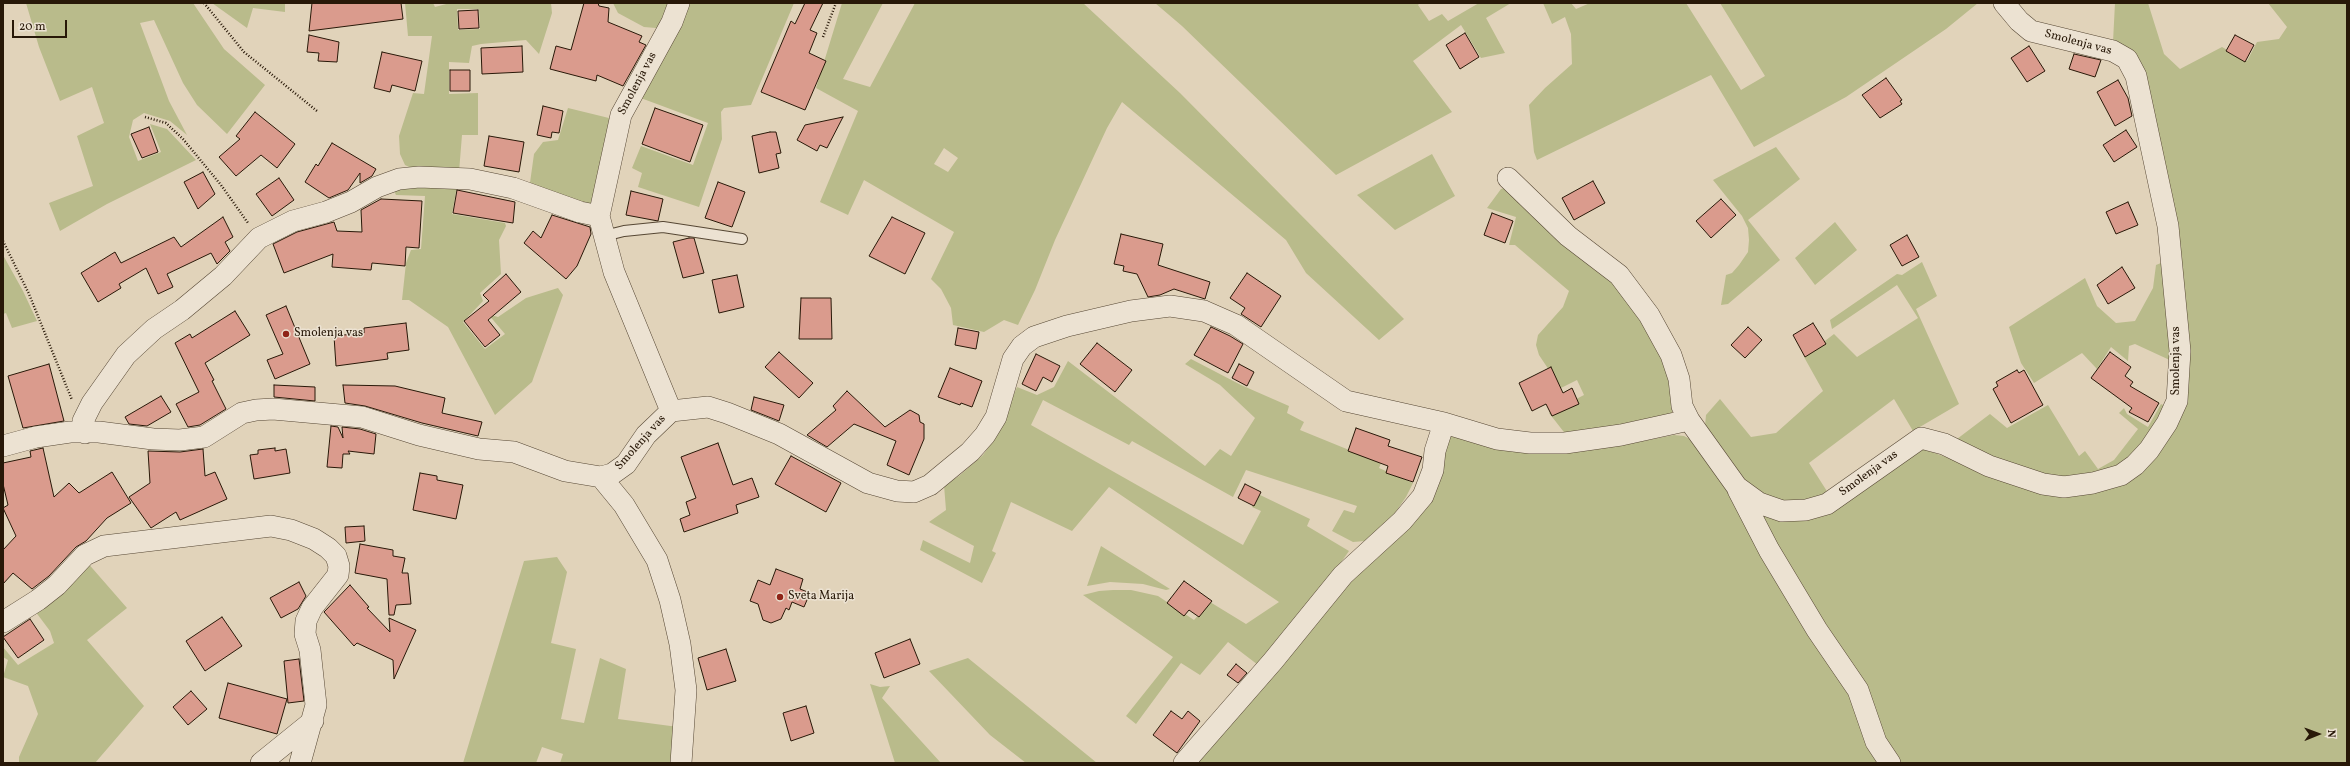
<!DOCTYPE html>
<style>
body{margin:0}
#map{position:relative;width:2350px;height:766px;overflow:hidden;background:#e1d3ba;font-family:Vollkorn,serif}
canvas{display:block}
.frame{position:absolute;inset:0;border:4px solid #281808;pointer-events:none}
.north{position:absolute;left:2298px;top:714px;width:40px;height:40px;-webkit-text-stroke:3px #ece2d2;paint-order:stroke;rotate:89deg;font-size:11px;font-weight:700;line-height:16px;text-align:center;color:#281808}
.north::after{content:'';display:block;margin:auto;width:14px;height:18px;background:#281808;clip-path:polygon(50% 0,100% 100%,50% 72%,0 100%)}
.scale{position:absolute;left:12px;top:20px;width:55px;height:18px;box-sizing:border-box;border:2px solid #281808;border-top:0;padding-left:5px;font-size:12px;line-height:14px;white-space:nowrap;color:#281808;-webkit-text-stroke:3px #ece2d2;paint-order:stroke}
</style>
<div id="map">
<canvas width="2350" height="766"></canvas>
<div class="frame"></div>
<div class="north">N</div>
<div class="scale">20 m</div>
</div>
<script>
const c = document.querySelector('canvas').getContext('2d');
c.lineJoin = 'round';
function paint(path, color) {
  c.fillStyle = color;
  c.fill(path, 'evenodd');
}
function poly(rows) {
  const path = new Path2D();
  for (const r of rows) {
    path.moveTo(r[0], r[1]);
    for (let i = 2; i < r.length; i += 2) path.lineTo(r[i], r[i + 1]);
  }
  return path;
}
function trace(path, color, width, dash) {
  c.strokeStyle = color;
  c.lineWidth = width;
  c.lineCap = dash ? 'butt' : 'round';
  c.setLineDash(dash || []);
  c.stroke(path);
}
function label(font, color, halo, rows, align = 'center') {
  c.font = font + ' Vollkorn,serif';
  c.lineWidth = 3;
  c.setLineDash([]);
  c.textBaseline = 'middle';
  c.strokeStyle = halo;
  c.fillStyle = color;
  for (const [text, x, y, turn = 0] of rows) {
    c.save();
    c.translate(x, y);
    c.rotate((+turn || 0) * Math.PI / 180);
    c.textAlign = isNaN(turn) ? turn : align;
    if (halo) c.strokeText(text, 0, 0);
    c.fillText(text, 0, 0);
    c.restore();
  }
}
const green = poly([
 [26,3,193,3,224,49,265,85,227,134,197,105,183,83,154,20,140,23,169,101,187,135,170,121,144,113,133,120,129,137,138,161,161,152,150,124,167,129,196,160,107,204,60,231,49,203,93,186,77,136,104,123,92,87,60,101,39,47],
 [212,3,285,3,285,12,253,8,247,28],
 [405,3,433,3,435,7,450,3,551,3,552,13,539,54,526,40,481,44,472,46,469,63,449,62,449,94,478,93,478,135,462,135,459,172,413,169,405,165,400,154,399,136,413,93,424,94,432,36,408,36],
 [457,9,479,9,480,29,458,30],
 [613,3,675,3,666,24,656,28,644,27,618,13],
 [685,3,794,3,751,105,724,108,721,112,722,139,699,207,638,187,642,173,632,168,641,146,693,165,708,123,638,97],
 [842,3,883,3,843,79,870,87,915,3,1083,3,1180,93,1404,319,1379,340,1306,273,1286,240,1122,102,1107,128,1055,240,1035,290,1018,325,1004,320,984,332,953,325,951,308,941,289,931,279,954,232,864,180,848,215,820,202,858,111,816,88],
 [944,148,958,158,948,172,934,164],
 [1155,3,1420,3,1418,5,1429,21,1442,14,1448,21,1479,3,1511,3,1486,18,1505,53,1481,58,1461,25,1413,61,1452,112,1336,175,1182,26],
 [1543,3,1571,3,1576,9,1590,3,1686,3,1741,90,1765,76,1720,3,1978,3,1946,29,1846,97,1754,147,1711,75,1537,160,1534,152,1529,105,1545,88,1572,64,1571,34,1565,17,1552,24],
 [2115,3,2148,3,2164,54,2180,69,2222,47,2247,61,2257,42,2279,39,2287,27,2268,3,2347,3,2347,763,1192,763,1388,537,1445,436,1456,432,1623,445,1674,435,1684,436,1696,442,1782,516,1911,453,1924,449,2002,478,2046,490,2131,475,2183,401,2149,130,2113,42],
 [568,108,613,119,593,205,529,190,534,154,543,142,558,140],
 [1776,147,1800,179,1748,220,1780,260,1728,304,1721,305,1726,275,1732,273,1739,265,1748,252,1749,240,1748,228,1742,216,1713,180],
 [1432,154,1455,196,1395,230,1357,195],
 [408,184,457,186,452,214,505,223,506,226,499,240,501,274,480,293,483,301,463,322,485,349,505,334,488,314,498,317,526,298,558,288,563,295,532,382,495,415,448,327,409,300,402,300,406,263,411,250,421,249,425,196,396,195,394,191],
 [1508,187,1617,287,1641,315,1666,360,1674,407,1668,422,1567,436,1549,413,1584,395,1577,380,1561,388,1539,355,1536,345,1538,335,1563,307,1569,291,1515,245,1509,245,1516,217,1487,208,1501,189],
 [1835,222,1857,250,1815,285,1795,258],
 [3,255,23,291,37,321,12,328,6,313,3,314],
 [1922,262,1937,296,1916,309,1959,404,1913,431,1894,399,1809,463,1830,496,1810,507,1752,496,1731,460,1705,426,1706,415,1720,399,1751,437,1776,433,1823,391,1804,357,1834,334,1857,357,1918,318,1897,285,1832,329,1830,320,1897,274,1902,275],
 [2161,263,2174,362,2135,344,2129,346,2128,361,2111,347,2097,369,2082,353,2034,383,2021,363,2009,327,2085,278,2097,306,2116,323,2135,321,2153,288,2156,265],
 [1191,359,1241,385,1289,406,1287,413,1304,422,1300,430,1381,463,1379,468,1413,483,1406,497,1388,523,1365,541,1353,542,1332,531,1344,510,1354,513,1357,506,1246,470,1233,497,1132,441,1129,445,1043,400,1031,425,1243,545,1261,511,1252,507,1258,494,1310,519,1307,526,1349,551,1301,619,1262,668,1228,642,1200,675,1181,663,1136,724,1126,716,1173,657,1083,595,1099,591,1113,590,1131,590,1158,596,1194,620,1210,602,1246,624,1279,602,1109,487,1072,531,1011,502,992,551,996,553,982,583,920,550,923,540,970,563,974,546,929,522,946,510,944,485,959,476,983,455,996,437,1017,387,1037,395,1054,387,1068,361,1205,466,1220,449,1231,456,1255,418,1220,385,1185,364],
 [2161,404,2169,408,2138,454,2111,473,2042,479,1953,442,1990,414,2007,428,2048,405,2079,456,2085,451,2098,469,2114,460,2138,429,2119,413,2124,408,2127,414,2148,427],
 [1101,546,1170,589,1166,590,1143,584,1110,582,1087,586],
 [557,557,567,572,551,643,576,649,561,719,584,723,600,658,626,669,618,719,678,727,676,763,560,763,563,754,542,747,536,763,463,763,524,561],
 [86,561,127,608,87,640,144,706,95,763,19,763,19,757,38,714,28,686,3,677,8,660,3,657,3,647,18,665,54,643,50,631,35,611],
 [968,658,1097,763,1026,763,990,735,929,671],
 [870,684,880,687,890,686,882,698,941,763,895,763]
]);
const building = poly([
 [312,3,401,3,403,19,309,31,312,3],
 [584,3,598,3,599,6,609,8,608,22,642,36,639,42,646,45,623,86,597,75,596,81,550,69,556,46,571,50,584,3],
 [805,3,823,3,810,30,817,33,809,53,826,61,805,110,761,92,791,21,795,24,805,3],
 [478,10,479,28,459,29,458,11,478,10],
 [1465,33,1479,57,1460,69,1446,45,1465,33],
 [309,35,339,42,337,62,318,61,319,53,307,52,309,35],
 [2235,35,2254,45,2245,62,2226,51,2235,35],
 [522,46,523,72,482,74,481,48,522,46],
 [2029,46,2045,71,2027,82,2011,58,2029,46],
 [382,52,422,61,415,91,392,85,390,92,374,88,382,52],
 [2074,54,2101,60,2095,77,2069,69,2074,54],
 [450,70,470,70,470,91,450,91,450,70],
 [1886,78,1902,100,1900,101,1902,104,1880,118,1862,95,1886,78],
 [2118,80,2128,98,2132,116,2115,126,2097,92,2118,80],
 [543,106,563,111,559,133,552,132,551,138,537,135,543,106],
 [655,108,703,125,690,162,642,144,655,108],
 [255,112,295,144,277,168,261,155,236,176,219,157,240,139,236,136,255,112],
 [843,117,827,148,820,145,817,151,797,140,805,125,843,117],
 [149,127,158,152,142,158,131,134,149,127],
 [2126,130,2137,147,2114,162,2103,145,2126,130],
 [770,132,776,132,781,153,776,154,779,168,759,173,752,136,770,132],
 [489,136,524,142,519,172,484,166,489,136],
 [332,143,376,169,372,176,360,183,360,173,348,190,329,198,305,182,316,164,318,166,332,143],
 [203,172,215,194,198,209,184,182,203,172],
 [279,178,294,200,272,216,256,194,279,178],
 [1593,181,1605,203,1574,220,1562,198,1593,181],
 [718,182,745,192,732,227,705,218,718,182],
 [457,190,515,202,513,223,453,213,457,190],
 [631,191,663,199,658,221,626,215,631,191],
 [381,199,422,201,419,248,406,247,405,266,372,263,371,270,332,267,333,254,284,273,273,244,297,232,334,222,337,231,362,232,361,210,381,199],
 [1721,199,1736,215,1711,238,1696,221,1721,199],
 [2128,202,2138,225,2116,234,2106,212,2128,202],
 [1492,213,1513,221,1505,243,1484,235,1492,213],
 [552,215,590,227,591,234,577,266,566,279,524,243,533,231,541,238,552,215],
 [223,217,233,237,225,242,230,251,217,264,211,253,167,274,173,287,158,294,146,268,119,284,121,288,98,302,81,273,115,252,121,263,174,237,181,247,223,217],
 [892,217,925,233,905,274,869,256,892,217],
 [1121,234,1163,244,1158,265,1210,282,1205,299,1174,289,1160,295,1148,297,1137,274,1123,271,1124,266,1114,264,1121,234],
 [1907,235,1919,257,1902,266,1890,245,1907,235],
 [689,238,694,238,704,273,683,278,673,242,689,238],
 [2122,267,2135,288,2108,304,2097,285,2122,267],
 [1247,273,1281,296,1261,327,1241,314,1245,308,1230,298,1247,273],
 [506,274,521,292,488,320,500,335,485,347,464,321,489,301,483,295,506,274],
 [737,275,744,307,719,313,712,280,737,275],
 [801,298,831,298,832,339,799,339,801,298],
 [286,306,310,364,275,379,267,360,283,354,266,315,286,306],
 [235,311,250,335,205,363,214,380,212,381,226,409,200,425,188,427,176,404,199,392,175,343,190,334,192,338,235,311],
 [406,323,409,350,387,353,388,359,336,366,334,336,364,333,364,328,406,323],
 [1813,323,1826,344,1805,357,1793,335,1813,323],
 [1211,327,1230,336,1243,344,1228,373,1194,355,1211,327],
 [1748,327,1762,340,1745,358,1731,345,1748,327],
 [958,328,979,332,976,349,955,345,958,328],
 [1097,343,1132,370,1115,392,1080,364,1097,343],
 [779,352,813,383,799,398,765,367,779,352],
 [2110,352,2131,367,2125,376,2133,382,2130,386,2159,403,2148,422,2129,412,2132,408,2091,378,2110,352],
 [1036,354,1060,366,1052,382,1043,377,1036,391,1022,384,1036,354],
 [49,364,64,421,23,428,8,376,49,364],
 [1239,364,1254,372,1247,386,1232,378,1239,364],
 [1551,367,1563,393,1572,388,1579,404,1552,416,1546,404,1532,411,1519,383,1551,367],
 [950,368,982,381,972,407,961,403,960,405,938,397,950,368],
 [2017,370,2019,373,2024,370,2043,405,2011,423,1993,389,1998,386,1996,382,2017,370],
 [274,385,315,387,315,401,274,397,274,385],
 [343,385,395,386,445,398,442,413,482,422,478,436,422,423,365,406,345,403,343,385],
 [847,391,885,427,910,410,919,415,920,422,924,424,924,439,909,475,887,465,896,441,854,424,827,447,807,435,836,410,833,406,847,391],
 [161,396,171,412,147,426,129,424,125,417,161,396],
 [754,397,784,405,779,421,751,410,754,397],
 [331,426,338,427,343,438,342,427,360,429,376,434,374,454,348,451,350,454,343,454,342,468,327,467,331,426],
 [1356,428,1390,440,1388,446,1422,457,1413,482,1386,473,1388,466,1348,451,1356,428],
 [718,443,733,485,752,478,759,497,736,505,738,513,684,532,680,519,690,515,686,502,696,498,681,457,718,443],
 [43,448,54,497,69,483,79,493,112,472,131,503,107,518,86,541,76,547,49,576,32,589,13,573,3,584,3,550,16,536,3,508,8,505,3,484,3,463,31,457,30,451,43,448],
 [275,448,275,451,286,449,290,473,254,479,250,455,258,454,258,450,275,448],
 [203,449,205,476,215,472,227,499,180,520,176,512,151,528,129,497,150,483,148,451,180,452,203,449],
 [791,456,841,483,826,512,775,484,791,456],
 [420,473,437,476,437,480,463,485,456,519,413,510,420,473],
 [1245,484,1261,492,1254,506,1238,498,1245,484],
 [364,526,365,541,346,543,345,527,364,526],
 [360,544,393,550,393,556,405,558,402,573,408,573,411,604,396,605,394,615,389,615,387,579,355,573,360,544],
 [776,569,803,579,800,589,810,593,804,607,792,602,789,610,786,608,781,619,771,623,763,620,758,604,750,601,758,580,770,585,776,569],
 [1184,581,1212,601,1199,617,1189,610,1184,616,1167,603,1184,581],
 [299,582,306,596,298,609,281,618,270,598,299,582],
 [350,585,369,607,367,608,390,632,389,618,416,630,394,679,393,660,357,643,354,646,324,612,350,585],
 [222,617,242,646,205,671,186,641,222,617],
 [30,619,44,640,18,658,3,637,30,619],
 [910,639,920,664,884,678,875,653,910,639],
 [726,649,736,681,707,690,698,658,726,649],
 [299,659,304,701,288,703,284,661,299,659],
 [1236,664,1247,673,1238,683,1227,675,1236,664],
 [228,683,287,699,277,734,219,718,228,683],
 [191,691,207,709,188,725,173,707,191,691],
 [806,706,814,733,791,741,783,713,806,706],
 [1171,711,1182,719,1188,711,1200,721,1177,753,1153,735,1171,711]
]);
const path = poly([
 [204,3,244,52,317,111],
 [823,37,836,3],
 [145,117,166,123,183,139,221,185,248,223],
 [3,241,29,294,72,400]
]);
const lane = poly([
 [604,236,624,231,663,227,742,239]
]);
const street = poly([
 [671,411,708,407,727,413,779,434,868,483,897,491,914,492,930,485,953,466,970,452,985,435,996,417,1013,359,1022,346,1034,337,1067,326,1131,311,1170,306,1204,311,1236,325,1346,401,1444,423,1497,439,1530,443,1565,443,1621,435,1689,420,1682,406,1679,379,1671,355,1649,315,1619,275,1568,236,1508,178],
 [1689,420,1737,487,1759,503,1782,511,1806,510,1827,504,1921,438,1944,444,1989,466,2043,484,2064,487,2093,483,2121,475,2135,465,2149,450,2167,423,2177,401,2180,351,2168,226,2136,76,2127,59,2113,51,2031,31,2019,21,2004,3],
 [85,433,83,421,92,403,126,355,154,329,182,310,223,276,259,238,293,221,326,212,351,202,377,187,399,179,419,177,470,179,513,188,580,212,599,216],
 [3,446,36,437,70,432,99,432,153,439,180,440,204,437,242,413,256,410,273,409,362,417,419,435,479,449,514,452,565,471,601,477,612,474,626,464,646,435,671,411,614,272,599,216,621,115,672,22,679,3],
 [601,477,624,505,657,560,670,600,680,644,686,690,681,763],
 [1738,490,1769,550,1817,630,1858,690,1876,742,1890,763],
 [3,622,38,600,57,585,85,555,104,546,271,526,291,530,314,539,328,548,336,556,339,566,338,575,312,608,306,621,305,634,310,650,316,705,300,763],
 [261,763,313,721],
 [1184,763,1273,661,1343,575,1402,521,1423,496,1433,470,1435,451,1444,423]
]);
const markers = [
 [286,334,4,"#8f2418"],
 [780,597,4,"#8f2418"]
];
const streetNames = [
 ["Smolenja vas",2078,43,15],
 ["Smolenja vas",638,84,-62],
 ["Smolenja vas",2177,361,-90],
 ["Smolenja vas",641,443,-48],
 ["Smolenja vas",1869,474,-36]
];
const poiNames = [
 ["Smolenja vas",294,334],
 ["Sveta Marija",788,597]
];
paint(green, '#b9bb8b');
paint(building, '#da9b8d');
trace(building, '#281808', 1);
trace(lane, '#564734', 12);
trace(street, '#564734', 22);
trace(path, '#281808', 2.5, [1, 2]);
trace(lane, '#ece2d2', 10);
trace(street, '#ece2d2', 21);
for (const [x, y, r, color] of markers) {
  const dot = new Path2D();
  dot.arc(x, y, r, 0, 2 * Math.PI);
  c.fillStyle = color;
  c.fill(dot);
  trace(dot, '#ece2d2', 1.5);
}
label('12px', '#281808', '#ece2d2', streetNames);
label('12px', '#281808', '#ece2d2', poiNames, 'left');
</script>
